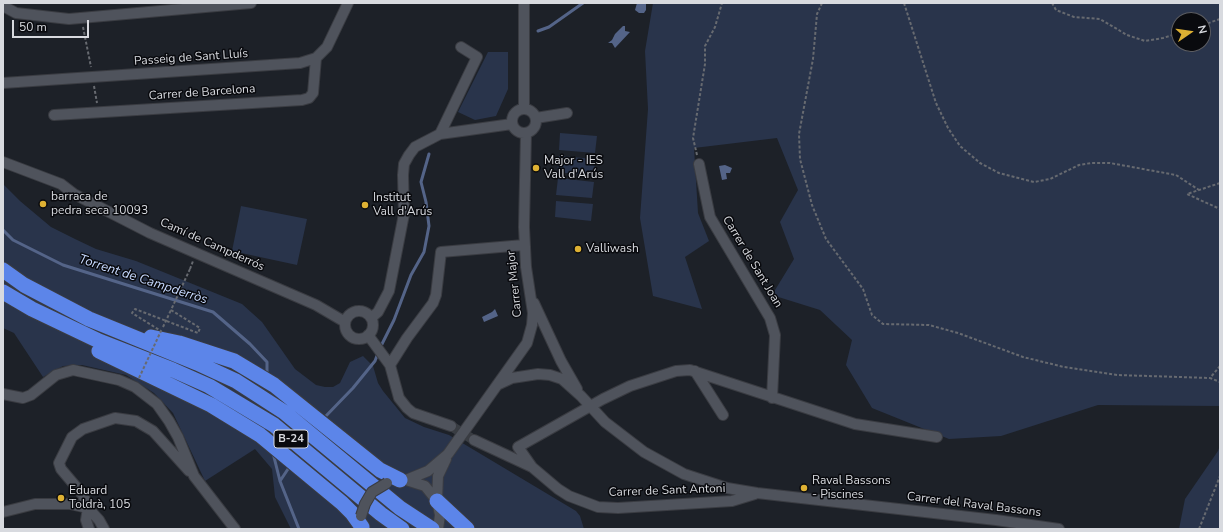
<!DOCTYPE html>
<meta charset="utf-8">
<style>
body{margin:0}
#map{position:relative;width:1223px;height:532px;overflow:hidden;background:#1d2128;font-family:"Nunito Sans",sans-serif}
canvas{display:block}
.frame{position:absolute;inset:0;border:4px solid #d8dadf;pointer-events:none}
.north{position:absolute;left:1171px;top:12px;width:40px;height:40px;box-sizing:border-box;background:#090a0e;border:1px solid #5c5d62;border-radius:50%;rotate:77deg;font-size:11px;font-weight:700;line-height:16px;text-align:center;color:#d8dadf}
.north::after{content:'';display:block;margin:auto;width:14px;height:18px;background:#deb133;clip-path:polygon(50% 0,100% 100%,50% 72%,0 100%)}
.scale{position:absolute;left:12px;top:20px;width:77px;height:18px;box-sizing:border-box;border:2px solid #d8dadf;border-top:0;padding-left:5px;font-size:12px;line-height:14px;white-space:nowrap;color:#d8dadf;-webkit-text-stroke:3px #090a0e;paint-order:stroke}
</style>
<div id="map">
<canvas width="1223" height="532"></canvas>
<div class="frame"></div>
<div class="north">N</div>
<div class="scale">50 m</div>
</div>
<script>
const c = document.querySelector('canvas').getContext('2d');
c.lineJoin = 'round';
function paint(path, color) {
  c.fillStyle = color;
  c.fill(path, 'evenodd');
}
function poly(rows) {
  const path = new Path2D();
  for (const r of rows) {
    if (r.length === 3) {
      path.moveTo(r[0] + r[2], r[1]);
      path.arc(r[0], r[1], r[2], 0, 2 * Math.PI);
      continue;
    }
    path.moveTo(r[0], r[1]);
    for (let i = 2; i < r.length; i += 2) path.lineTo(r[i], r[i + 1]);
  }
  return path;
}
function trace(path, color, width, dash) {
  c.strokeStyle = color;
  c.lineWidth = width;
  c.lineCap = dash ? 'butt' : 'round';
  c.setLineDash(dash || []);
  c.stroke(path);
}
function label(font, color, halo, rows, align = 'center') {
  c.font = font + ' "Nunito Sans",sans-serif';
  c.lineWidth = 3;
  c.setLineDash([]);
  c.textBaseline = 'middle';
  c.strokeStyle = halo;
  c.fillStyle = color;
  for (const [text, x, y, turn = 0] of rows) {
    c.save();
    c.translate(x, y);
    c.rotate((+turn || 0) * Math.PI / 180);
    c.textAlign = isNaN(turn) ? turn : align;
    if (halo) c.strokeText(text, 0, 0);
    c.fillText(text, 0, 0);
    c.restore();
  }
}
const green = poly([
 [653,3,1220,3,1220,406,1098,405,1001,436,949,439,872,408,846,365,852,340,820,310,772,295,794,259,780,222,798,190,777,138,694,148,698,213,709,241,685,257,702,309,653,296,640,218,648,109,645,51],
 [1179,20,1203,20,1203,44,1179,44],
 [488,52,508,52,508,89,496,116,475,120,458,112],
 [560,133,597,136,595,153,559,150],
 [559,156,595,159,594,176,557,172],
 [558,178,594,182,592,198,556,195],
 [3,184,20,201,51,227,75,239,96,249,136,261,242,304,262,322,295,369,316,385,325,387,333,387,340,383,350,362,363,356,373,366,378,383,383,391,405,418,424,427,449,435,576,511,580,516,584,529,291,529,275,497,272,469,255,449,205,481,173,413,154,393,126,375,82,365,63,366,43,377,14,333,3,328],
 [556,201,593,204,591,221,555,217],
 [241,206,307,219,297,265,232,251],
 [1220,445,1220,529,1179,529,1185,499,1218,451]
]);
const water = poly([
 [637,3,646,3,646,10,644,13,639,13,635,10],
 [623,26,625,26,625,31,630,32,615,48,612,43,608,43,612,40,615,34],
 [725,165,732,168,730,173,726,173,727,179,722,180,719,166],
 [495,309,498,316,484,322,482,317,492,312]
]);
const stream = poly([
 [538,31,549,27,583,3],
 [3,230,13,240,63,265,213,312,250,344,267,362,267,375],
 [380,348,394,320,411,275,424,252,429,226,426,202,421,182,429,154],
 [323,419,353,388,375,361,378,353],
 [273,453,280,481,299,529],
 [280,481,290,466]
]);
const minorTunnel = poly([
 [451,426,474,440]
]);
const path = poly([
 [822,3,817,14,813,59,799,134,800,159,812,205,826,239,863,289,872,315,883,324,929,325,958,333,1023,357,1064,367,1117,375,1210,378],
 [904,3,936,103,948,128,960,146,980,163,999,173,1034,182,1050,179,1079,165,1091,163,1110,163,1176,175,1199,190],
 [1052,3,1056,10,1074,17,1100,19,1127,35,1145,41,1163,38,1179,33],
 [1203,25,1220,19],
 [83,27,91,67],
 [94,86,97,103],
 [697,155,693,138,705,64,705,46,715,27,722,3],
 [1220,183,1187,194,1220,209],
 [190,269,193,261],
 [163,327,171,310],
 [1220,366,1210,378,1220,382],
 [1199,529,1220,476]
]);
const minor = poly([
 [524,3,524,109],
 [3,6,16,13,69,19,251,3],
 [3,83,300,63,316,58,327,47,348,3],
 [524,121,12],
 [54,115,302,100,309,98,313,93,316,58],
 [536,118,567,113],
 [440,134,477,57,461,47],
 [3,162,61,184,74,194,150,233,316,305,345,322],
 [699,164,710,217,770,318,775,335,772,398],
 [534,303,561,361,577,389],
 [359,325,14],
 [371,318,378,312,389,291,404,214,403,175,404,164,409,155,415,147,440,134,512,124],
 [368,335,390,365,399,398,407,408,413,413,451,426],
 [390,365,407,338,433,303,436,295,441,252,524,245],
 [695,371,723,415],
 [497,385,512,378,538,374,550,375,562,379,581,396,605,422,644,452,684,474,727,488,757,493,996,520,1059,529],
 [3,394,23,398,31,395,56,375,73,370,119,380,135,387,157,404,169,421,178,437,194,476,235,529],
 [474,440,532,467,558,489,569,496,598,507,618,508,732,501,755,494],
 [532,467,518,447,603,399,630,386,676,371,690,370,855,424,937,437],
 [406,480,428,471,448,454,527,343,532,325,533,313,526,267,524,227,526,133],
 [406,480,425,486,437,501,440,515,438,529],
 [437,501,438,476,446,459],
 [3,512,35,504,70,504,88,508,99,520,104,529],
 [89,529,86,520,88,508,83,495,61,469,59,463,72,437,83,429,115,418,136,421,153,431,189,471]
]);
const highway = poly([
 [3,270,24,285,89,319,197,363,236,381,284,412,400,508,432,529],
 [3,292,32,309,99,341,173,370,209,386,274,425,381,514,402,529],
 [151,337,179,343,234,361,274,385,380,470,400,480],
 [99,351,211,405,260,435,342,503,352,513,362,527],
 [437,501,467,529]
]);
const pathBridge = poly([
 [139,378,161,331,132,313,135,309,198,333,200,328,171,310,190,269]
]);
const minorBridge = poly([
 [361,516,365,504,372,492,387,483]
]);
const markers = [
 [536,168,4,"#deb133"],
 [43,204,4,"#deb133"],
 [365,205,4,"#deb133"],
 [578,249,4,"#deb133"],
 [804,488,4,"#deb133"],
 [61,498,4,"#deb133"]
];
const shields = [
 [291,439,34]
];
const shieldNames = [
 ["B-24",291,439]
];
const streetNames = [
 ["Passeig de Sant Lluís",191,58,-4],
 ["Carrer de Barcelona",202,93,-4],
 ["Camí de Campderrós",212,245,24],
 ["Carrer de Sant Joan",752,262,59],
 ["Carrer Major",515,284,-96],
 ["Carrer de Sant Antoni",667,491,-2],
 ["Carrer del Raval Bassons",974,505,7]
];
const poiNames = [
 ["Major - IES",544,161],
 ["Vall d'Arús",544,175],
 ["barraca de",51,197],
 ["pedra seca 10093",51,211],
 ["Institut",373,198],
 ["Vall d'Arús",373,212],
 ["Valliwash",586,249],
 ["Raval Bassons",812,481],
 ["- Piscines",812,495],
 ["Eduard",69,491],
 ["Toldrà, 105",69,505]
];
const waterNames = [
 ["Torrent de Campderròs",143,280,18]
];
paint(green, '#29344b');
paint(water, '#546488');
trace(stream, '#546488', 3);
trace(minorTunnel, '#393d43', 10, [10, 5]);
trace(minor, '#3a3c42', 12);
trace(highway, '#3a3c42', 17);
trace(path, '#676a70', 2, [3, 2]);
trace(minor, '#4f535c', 10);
trace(highway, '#5c85e9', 15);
trace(minorBridge, '#3a3c42', 12, []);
trace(pathBridge, '#676a70', 2, [3, 2]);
trace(minorBridge, '#4f535c', 10);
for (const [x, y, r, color] of markers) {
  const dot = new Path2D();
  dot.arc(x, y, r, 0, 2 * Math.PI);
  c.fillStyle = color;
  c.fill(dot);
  trace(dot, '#090a0e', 1.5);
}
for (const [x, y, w] of shields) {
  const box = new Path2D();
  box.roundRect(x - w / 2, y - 9, w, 18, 3);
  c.fillStyle = '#090a0e';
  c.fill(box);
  trace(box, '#d8dadf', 1);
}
label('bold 11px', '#d8dadf', null, shieldNames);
label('12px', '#d8dadf', '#090a0e', streetNames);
label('12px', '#d8dadf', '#090a0e', poiNames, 'left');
label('italic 13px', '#c8daff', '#090a0e', waterNames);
</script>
